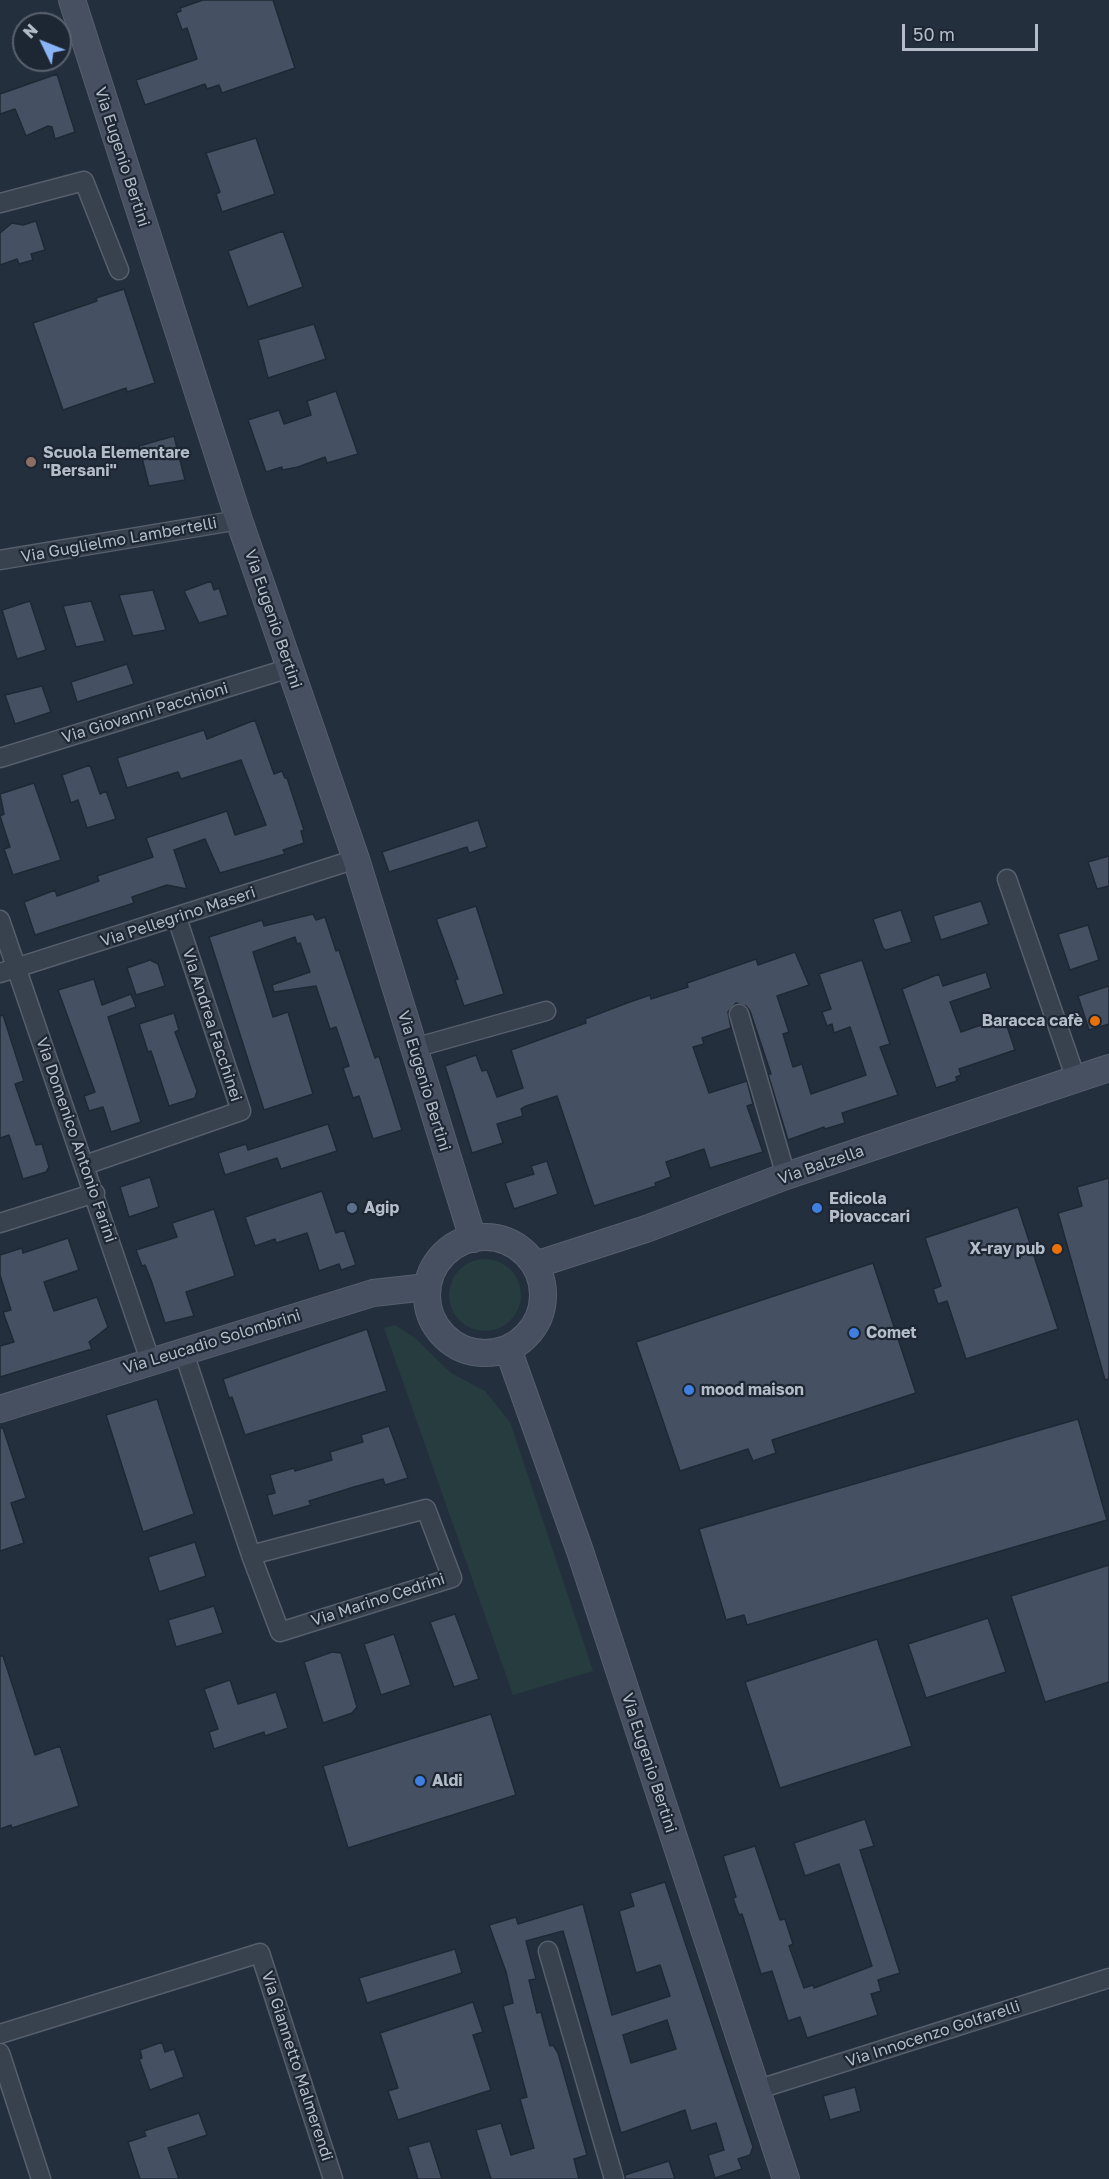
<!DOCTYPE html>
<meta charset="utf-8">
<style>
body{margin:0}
#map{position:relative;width:1109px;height:2179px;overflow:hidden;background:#242f3e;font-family:"Golos Text",sans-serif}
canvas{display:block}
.north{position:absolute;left:12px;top:12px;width:60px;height:60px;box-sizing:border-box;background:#1d2633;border:2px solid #59626f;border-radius:50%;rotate:313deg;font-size:16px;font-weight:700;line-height:24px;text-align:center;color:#b4bcc9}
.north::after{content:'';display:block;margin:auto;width:21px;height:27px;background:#8ab4f8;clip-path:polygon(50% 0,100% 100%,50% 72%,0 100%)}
.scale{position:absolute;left:902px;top:24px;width:136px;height:27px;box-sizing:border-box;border:3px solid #b4bcc9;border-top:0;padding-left:8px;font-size:18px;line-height:21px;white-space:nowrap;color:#b4bcc9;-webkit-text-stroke:4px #1d2633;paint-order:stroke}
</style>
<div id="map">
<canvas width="1109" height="2179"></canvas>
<div class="north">N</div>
<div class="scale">50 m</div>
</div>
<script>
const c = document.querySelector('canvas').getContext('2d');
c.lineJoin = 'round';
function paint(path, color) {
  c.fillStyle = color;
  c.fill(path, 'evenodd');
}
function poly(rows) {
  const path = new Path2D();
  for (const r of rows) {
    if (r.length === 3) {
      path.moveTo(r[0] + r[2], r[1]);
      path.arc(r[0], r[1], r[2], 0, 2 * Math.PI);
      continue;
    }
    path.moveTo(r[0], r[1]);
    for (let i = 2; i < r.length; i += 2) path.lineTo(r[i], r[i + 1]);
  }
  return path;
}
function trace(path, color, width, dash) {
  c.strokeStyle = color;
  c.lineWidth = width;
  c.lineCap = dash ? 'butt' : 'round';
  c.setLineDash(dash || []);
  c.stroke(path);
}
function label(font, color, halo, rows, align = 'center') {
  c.font = font + ' "Golos Text",sans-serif';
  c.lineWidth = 4.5;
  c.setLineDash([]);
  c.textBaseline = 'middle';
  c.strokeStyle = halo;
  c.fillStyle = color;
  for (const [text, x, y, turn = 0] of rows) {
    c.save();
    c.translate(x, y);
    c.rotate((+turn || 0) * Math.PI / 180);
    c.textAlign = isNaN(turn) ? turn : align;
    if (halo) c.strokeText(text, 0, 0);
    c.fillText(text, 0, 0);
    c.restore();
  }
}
const green = poly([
 [485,1295,36],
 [395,1325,414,1337,451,1373,485,1391,510,1422,593,1671,513,1695,384,1328]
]);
const building = poly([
 [203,0,273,0,295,68,222,93,219,85,207,89,205,84,145,105,136,80,197,59,187,28,182,30,176,13,181,11,180,8,203,0],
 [57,74,75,132,55,139,52,127,48,126,26,136,15,109,0,114,0,94,57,74],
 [256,138,275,194,222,212,216,194,220,192,206,153,256,138],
 [36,221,45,250,31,254,33,260,19,264,17,259,0,265,0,233,12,223,23,225,36,221],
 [283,231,303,287,248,307,228,251,283,231],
 [124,289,155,383,127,392,126,388,63,410,33,323,97,301,96,298,124,289],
 [314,324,326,359,268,378,258,340,314,324],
 [336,391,358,454,327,463,325,457,298,467,282,470,282,467,266,472,248,420,279,410,284,424,311,415,307,401,336,391],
 [174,436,185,480,149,486,139,446,174,436],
 [211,581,214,590,219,588,228,615,199,623,184,591,211,581],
 [153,590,166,630,133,636,119,595,153,590],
 [30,601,46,650,17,659,2,610,30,601],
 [91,601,105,641,76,647,63,606,91,601],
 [127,664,134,684,77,702,71,682,127,664],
 [42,686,51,712,15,724,5,695,42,686],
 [255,720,274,774,282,771,285,778,287,778,304,830,301,831,304,843,283,850,285,854,220,873,205,839,174,850,187,889,167,885,132,897,134,903,35,935,24,902,55,890,57,896,99,881,97,876,153,857,146,838,227,811,235,835,266,825,241,760,181,779,178,772,127,788,117,758,204,730,207,739,255,720],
 [90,765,100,794,106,791,116,819,87,828,78,800,71,803,62,775,90,765],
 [34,783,61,860,13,875,4,849,10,847,0,816,4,814,0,794,34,783],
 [478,820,487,847,469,853,467,847,389,872,382,852,478,820],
 [1109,856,1109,886,1097,889,1088,862,1109,856],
 [981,901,989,924,941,940,933,916,981,901],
 [476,906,504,994,464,1006,455,980,458,979,436,919,476,906],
 [901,910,912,942,886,950,883,948,873,919,901,910],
 [313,914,316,920,325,917,336,951,339,950,375,1058,379,1056,402,1130,373,1139,359,1096,353,1098,343,1068,349,1066,336,1027,330,1029,316,986,274,992,272,985,310,972,300,943,297,944,295,937,253,952,273,1017,288,1012,313,1094,264,1110,209,937,262,920,264,926,313,914],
 [1088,925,1099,960,1070,970,1058,934,1088,925],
 [795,952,809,985,777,996,789,1032,783,1034,793,1067,802,1064,811,1094,866,1075,850,1027,834,1033,832,1024,827,1026,822,1012,831,1009,819,974,862,960,890,1044,880,1047,898,1095,842,1113,845,1123,825,1129,824,1127,788,1140,768,1074,771,1074,750,1011,746,1006,736,1003,728,1012,731,1028,702,1038,704,1044,693,1047,709,1093,747,1081,753,1104,747,1106,763,1152,710,1168,704,1149,666,1162,671,1177,655,1183,656,1186,594,1206,557,1096,526,1106,521,1109,523,1116,497,1124,503,1143,472,1153,445,1066,476,1055,482,1071,487,1070,497,1097,523,1088,511,1050,586,1023,585,1019,627,1003,650,995,651,999,688,987,687,983,756,959,758,965,795,952],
 [150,960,158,964,165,986,136,995,127,968,150,960],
 [986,972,991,988,950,1002,961,1032,1004,1017,1015,1050,959,1069,961,1075,956,1077,957,1081,936,1088,902,989,939,974,943,986,986,972],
 [94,979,102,1005,131,994,136,1007,108,1017,141,1122,111,1132,103,1107,89,1111,84,1096,95,1092,58,990,94,979],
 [1109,986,1109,1024,1089,1030,1078,996,1109,986],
 [174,1013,179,1030,175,1032,197,1091,195,1098,169,1106,151,1051,148,1052,139,1024,174,1013],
 [3,1015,24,1081,15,1084,36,1145,42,1144,49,1167,46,1172,23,1179,9,1135,0,1138,0,1016,3,1015],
 [328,1124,337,1151,281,1169,277,1158,225,1175,218,1153,246,1144,248,1150,328,1124],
 [547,1161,558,1194,514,1209,505,1183,534,1174,531,1166,547,1161],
 [150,1177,159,1207,129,1217,120,1187,150,1177],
 [1109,1178,1109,1379,1105,1380,1058,1213,1082,1206,1077,1187,1109,1178],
 [322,1191,336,1233,344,1230,356,1265,341,1270,339,1264,319,1271,307,1233,276,1243,275,1239,255,1246,245,1217,322,1191],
 [1018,1207,1058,1329,966,1359,947,1301,938,1304,933,1289,941,1286,925,1238,1018,1207],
 [214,1209,235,1276,186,1292,194,1316,165,1323,151,1280,145,1265,142,1266,136,1250,177,1237,172,1223,214,1209],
 [68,1238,79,1270,44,1282,54,1311,97,1297,108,1327,89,1342,92,1349,0,1377,0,1346,14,1342,3,1312,11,1310,0,1275,0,1255,22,1248,23,1253,68,1238],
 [873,1263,916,1393,772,1440,776,1453,753,1461,748,1449,680,1471,636,1342,873,1263],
 [367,1329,387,1391,245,1435,232,1397,229,1398,223,1379,367,1329],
 [157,1399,194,1514,143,1532,106,1415,157,1399],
 [1078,1419,1107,1520,747,1625,744,1615,726,1620,699,1529,1078,1419],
 [389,1426,408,1478,385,1485,383,1479,354,1487,309,1501,311,1505,273,1516,267,1495,275,1493,270,1475,294,1468,295,1471,332,1460,330,1452,363,1442,361,1435,389,1426],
 [0,1428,3,1428,26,1498,11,1503,24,1543,0,1551,0,1428],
 [195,1542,206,1576,159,1592,148,1557,195,1542],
 [1109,1565,1109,1682,1045,1702,1011,1596,1109,1565],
 [214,1606,223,1633,176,1647,168,1620,214,1606],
 [455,1614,479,1679,454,1687,430,1622,455,1614],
 [988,1618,1006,1672,926,1698,908,1644,988,1618],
 [394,1634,411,1685,381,1695,364,1644,394,1634],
 [877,1639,912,1746,780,1788,745,1682,877,1639],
 [332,1652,341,1653,357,1707,352,1713,323,1723,304,1662,332,1652],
 [0,1656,3,1656,35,1755,60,1746,79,1806,12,1828,11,1825,0,1829,0,1656],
 [230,1680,238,1704,276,1692,288,1728,265,1736,264,1732,214,1749,209,1732,218,1729,204,1689,230,1680],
 [491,1714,516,1795,348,1848,323,1766,491,1714],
 [865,1819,874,1846,860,1850,900,1973,878,1980,881,1991,871,1994,878,2015,807,2038,800,2017,788,2021,772,1971,761,1974,742,1914,739,1915,733,1898,736,1897,723,1856,755,1846,780,1920,785,1919,793,1944,789,1946,804,1988,813,1985,814,1988,872,1966,839,1864,805,1876,794,1843,865,1819],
 [665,1882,753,2147,750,2155,738,2159,742,2169,715,2178,708,2155,724,2150,716,2123,691,2131,685,2110,621,2133,563,1931,526,1941,536,1979,529,1980,537,2013,541,2012,550,2046,553,2045,558,2053,587,2155,574,2159,579,2179,491,2179,476,2130,501,2123,511,2155,534,2148,520,2099,527,2097,503,2006,513,2003,506,1972,489,1925,516,1917,518,1924,583,1904,612,2015,670,1996,660,1965,636,1973,619,1911,634,1906,630,1893,665,1882],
 [667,2020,676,2049,631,2063,623,2035,667,2020],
 [455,1949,462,1973,367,2003,359,1978,455,1949],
 [473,2002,483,2032,473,2035,491,2090,398,2120,388,2091,398,2088,380,2033,473,2002],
 [162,2042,165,2052,174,2049,184,2077,150,2090,139,2059,142,2058,140,2050,162,2042],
 [855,2087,861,2111,830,2120,823,2096,855,2087],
 [199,2113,207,2135,168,2148,179,2179,140,2179,128,2142,146,2136,144,2131,199,2113],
 [430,2141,442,2179,418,2179,408,2147,430,2141],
 [669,2161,675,2179,625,2179,625,2175,669,2161]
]);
const street = poly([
 [0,203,84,181,119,270],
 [0,560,239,520],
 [0,758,290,668],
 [1007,879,1076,1079],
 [0,920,150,1360],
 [0,973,356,859],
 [739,1014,786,1176],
 [414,1048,546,1011],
 [85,1165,241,1111,177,918],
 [0,1223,95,1193],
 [183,1350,251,1555,280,1632,452,1578,426,1509,251,1555],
 [548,1951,614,2179],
 [0,2034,260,1953,333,2179],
 [0,2053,41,2179],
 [756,2090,1109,1978]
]);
const secondary = poly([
 [72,0,239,520,356,859,473,1239],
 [485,1295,58],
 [535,1265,646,1229,786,1176,1109,1068],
 [508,1349,580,1551,786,2179],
 [0,1409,373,1293,427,1287]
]);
const markers = [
 [31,462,6,"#8d6e63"],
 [1095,1021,6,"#e8710a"],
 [352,1208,6,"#5c6f8a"],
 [817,1208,6,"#3f7fe0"],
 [1057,1249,6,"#e8710a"],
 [854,1333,6,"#3f7fe0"],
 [689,1390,6,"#3f7fe0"],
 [420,1781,6,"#3f7fe0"]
];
const streetNames = [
 ["Via Eugenio Bertini",122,157,72],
 ["Via Guglielmo Lambertelli",119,540,-10],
 ["Via Eugenio Bertini",273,619,71],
 ["Via Giovanni Pacchioni",145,713,-17],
 ["Via Pellegrino Maseri",178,917,-18],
 ["Via Andrea Facchinei",212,1025,72],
 ["Via Eugenio Bertini",424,1081,73],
 ["Via Domenico Antonio Farini",76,1140,71],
 ["Via Balzella",821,1165,-19],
 ["Via Leucadio Solombrini",212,1342,-17],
 ["Via Marino Cedrini",378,1600,-18],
 ["Via Eugenio Bertini",649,1763,72],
 ["Via Innocenzo Golfarelli",933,2034,-18],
 ["Via Giannetto Malmerendi",297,2066,72]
];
const poiNames = [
 ["Scuola Elementare",43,453],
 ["\"Bersani\"",43,471],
 ["Baracca cafè",1083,1021,"right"],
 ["Edicola",829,1199],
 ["Piovaccari",829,1217],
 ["Agip",364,1208],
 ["X-ray pub",1045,1249,"right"],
 ["Comet",866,1333],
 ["mood maison",701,1390],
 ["Aldi",432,1781]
];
paint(green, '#263c3f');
paint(building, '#455162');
trace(building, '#1f2835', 1.5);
trace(street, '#565f6c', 21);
trace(secondary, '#565f6c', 28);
trace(street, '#38414e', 18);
trace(secondary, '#465061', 26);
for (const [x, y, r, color] of markers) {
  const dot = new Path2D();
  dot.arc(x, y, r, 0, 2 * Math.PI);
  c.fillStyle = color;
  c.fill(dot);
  trace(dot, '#1d2633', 2);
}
label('16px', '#b4bcc9', '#1d2633', streetNames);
label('bold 16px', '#b4bcc9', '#1d2633', poiNames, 'left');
</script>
